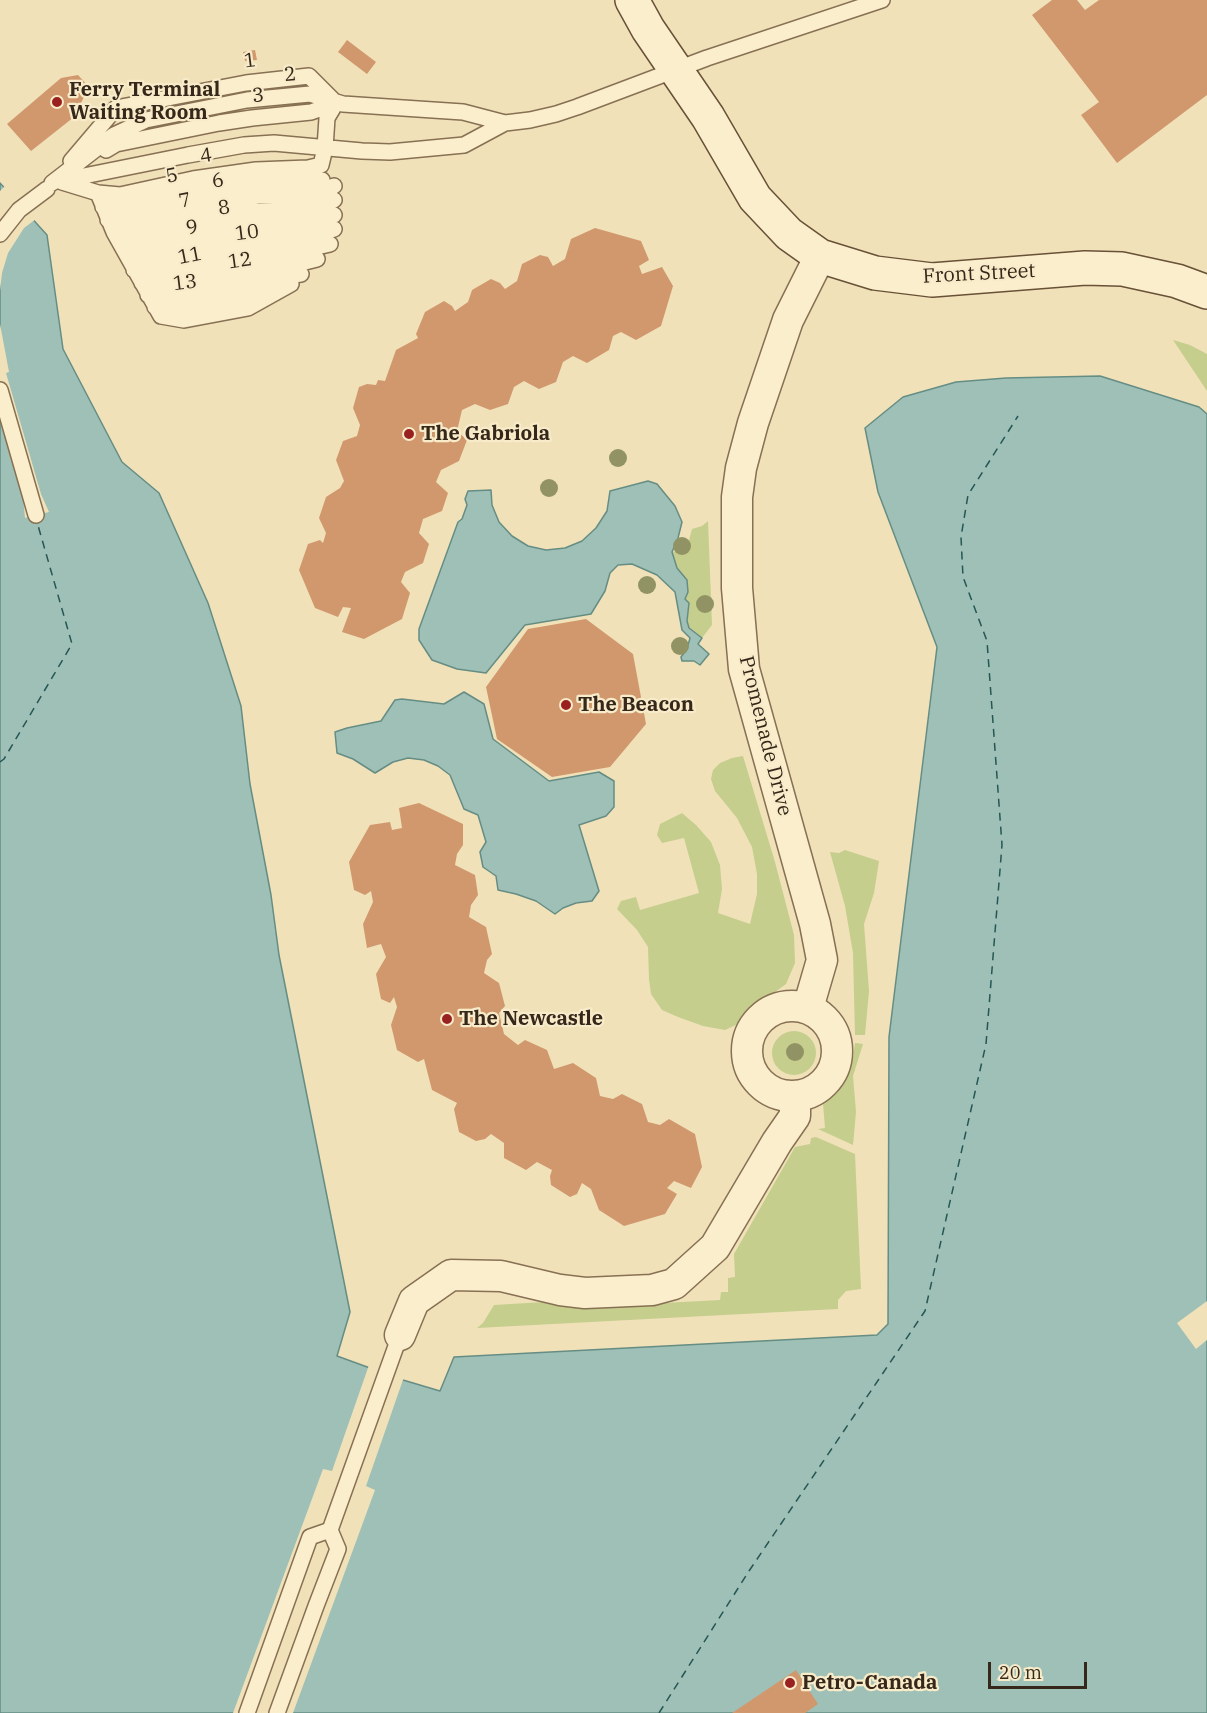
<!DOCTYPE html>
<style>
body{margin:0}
#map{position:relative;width:1207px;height:1713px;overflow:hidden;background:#f0e1b9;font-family:"IBM Plex Serif",serif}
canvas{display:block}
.scale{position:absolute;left:988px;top:1662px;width:99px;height:27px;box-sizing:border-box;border:3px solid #352719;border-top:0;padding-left:8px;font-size:18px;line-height:21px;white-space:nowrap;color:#352719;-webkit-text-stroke:4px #f7ebc9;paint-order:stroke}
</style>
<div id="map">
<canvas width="1207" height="1713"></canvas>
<div class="scale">20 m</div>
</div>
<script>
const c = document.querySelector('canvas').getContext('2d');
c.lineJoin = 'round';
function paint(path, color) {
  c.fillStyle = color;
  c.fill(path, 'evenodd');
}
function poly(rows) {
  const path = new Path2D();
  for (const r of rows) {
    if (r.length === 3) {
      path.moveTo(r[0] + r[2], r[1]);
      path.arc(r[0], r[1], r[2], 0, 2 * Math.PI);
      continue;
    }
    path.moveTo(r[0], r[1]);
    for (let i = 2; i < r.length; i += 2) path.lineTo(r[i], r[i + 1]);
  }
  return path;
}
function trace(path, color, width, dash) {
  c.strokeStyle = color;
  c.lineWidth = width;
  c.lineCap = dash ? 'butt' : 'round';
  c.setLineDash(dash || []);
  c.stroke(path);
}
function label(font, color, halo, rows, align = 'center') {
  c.font = font + ' "IBM Plex Serif",serif';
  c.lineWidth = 4.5;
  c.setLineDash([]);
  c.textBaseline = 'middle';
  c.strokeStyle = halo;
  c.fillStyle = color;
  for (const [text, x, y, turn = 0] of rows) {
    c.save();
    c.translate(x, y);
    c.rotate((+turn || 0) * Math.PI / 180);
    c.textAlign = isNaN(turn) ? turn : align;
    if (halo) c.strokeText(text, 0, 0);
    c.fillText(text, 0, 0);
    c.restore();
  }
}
const green = poly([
 [1173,340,1190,345,1207,354,1207,391],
 [708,521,712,625,702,638,689,628,687,621,689,603,684,599,687,580,677,568,672,552,687,548,692,529,702,526],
 [743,756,775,862,794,935,795,963,786,984,746,1013,740,1023,725,1030,703,1026,678,1017,662,1010,651,994,649,979,648,947,637,930,617,909,621,901,636,897,640,910,699,893,684,838,662,843,657,835,660,824,682,813,696,825,711,842,720,865,722,889,718,913,750,924,757,894,757,874,752,847,737,818,715,791,711,779,713,770,720,763,732,758],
 [845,850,879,861,874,893,864,924,869,991,865,1035,855,1035,853,953,845,906,830,852,839,853],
 [794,1053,22],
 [855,1043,863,1044,853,1076,856,1112,853,1145,818,1129,825,1128,823,1103,837,1093,846,1079,853,1058],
 [816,1137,855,1154,861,1289,846,1291,838,1300,838,1309,477,1328,483,1323,494,1305,561,1301,569,1308,720,1300,721,1292,728,1292,728,1278,735,1277,734,1254,795,1147,810,1144,811,1138]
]);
const water = poly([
 [0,183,47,235,63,349,122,462,159,493,208,603,241,706,250,784,271,895,279,955,350,1312,337,1356,403,1380,440,1391,454,1357,877,1335,888,1324,889,1037,937,647,878,492,865,428,903,397,956,382,1006,378,1100,376,1199,407,1207,414,1207,1713,0,1713,0,183],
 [648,481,657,484,675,506,682,522,678,538,672,552,677,568,687,580,688,592,685,599,689,603,687,621,689,628,702,638,698,644,709,654,700,665,694,661,682,661,681,657,687,649,690,638,682,630,675,592,657,575,632,564,618,565,610,573,605,591,591,614,525,625,486,673,457,669,432,660,419,640,419,629,458,522,462,519,467,505,465,499,468,491,491,490,492,505,499,522,512,536,528,546,546,550,565,548,582,541,596,528,607,511,610,491,648,481],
 [464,692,484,704,493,739,549,781,599,772,614,781,614,807,606,816,579,825,599,891,592,901,576,903,563,908,555,914,536,901,516,894,498,890,496,876,483,867,480,852,486,842,478,815,464,809,450,775,438,766,424,760,408,758,393,762,375,773,353,759,337,753,335,732,347,728,381,721,395,700,402,699,444,704,464,692]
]);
const pier = poly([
 [6,185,36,219,24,228,8,253,2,273,0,291,0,191],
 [0,324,9,372,6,373,41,494,49,512,25,518,23,497,0,420],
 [1207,1301,1207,1340,1196,1349,1177,1323],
 [369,1365,404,1377,366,1486,375,1490,293,1713,233,1713,323,1469,332,1471]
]);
const ferry = poly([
 [0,762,4,759,72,644,37,522],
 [659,1713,749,1571,925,1311,986,1044,1002,845,987,641,963,577,961,537,968,495,1018,416]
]);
const building = poly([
 [1052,0,1077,0,1085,10,1099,0,1207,0,1207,95,1117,163,1081,115,1099,102,1032,15],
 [347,40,376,62,367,74,338,52],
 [255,50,257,60,245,61,243,52],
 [78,75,89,87,74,117,31,151,7,124,61,78],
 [595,228,641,241,649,260,639,266,642,274,662,267,673,286,661,326,636,340,621,332,613,336,609,350,587,363,573,356,563,362,556,382,539,389,524,381,514,387,508,404,490,410,475,404,462,410,457,431,467,440,459,461,441,470,436,482,448,493,442,511,423,519,419,533,429,544,423,563,405,572,401,582,410,593,402,619,364,639,342,632,351,608,343,607,338,617,315,608,299,570,308,544,320,540,323,543,326,533,319,518,326,497,340,488,344,481,336,460,343,441,357,436,360,425,353,408,359,387,367,384,376,385,378,380,385,381,396,350,418,338,416,334,425,312,444,301,452,306,455,311,468,302,472,290,491,279,500,283,505,289,517,281,522,264,540,255,548,257,553,266,565,259,571,239],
 [586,619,633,654,646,724,610,767,552,777,497,739,486,687,528,629],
 [419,803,463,824,463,845,457,854,455,865,475,875,478,895,471,905,469,917,486,927,492,954,487,960,484,973,499,983,505,1006,499,1013,504,1034,518,1045,525,1040,547,1050,554,1069,573,1063,596,1078,600,1096,613,1099,622,1094,642,1104,648,1122,660,1125,669,1119,695,1134,702,1167,691,1188,674,1181,667,1188,677,1194,665,1214,624,1226,599,1210,591,1189,582,1183,577,1194,570,1197,551,1185,550,1176,552,1170,537,1162,526,1170,504,1158,504,1143,491,1134,485,1139,476,1141,459,1132,454,1109,457,1103,432,1090,424,1059,418,1062,397,1050,391,1025,397,1007,394,997,390,1003,381,999,376,974,386,957,381,944,367,948,363,924,373,902,371,891,365,895,354,890,349,862,370,825,390,822,392,830,402,828,399,808],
 [796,1670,818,1704,805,1713,732,1713]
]);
const lane = poly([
 [106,150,116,144,219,123,252,118,311,112,336,103],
 [71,161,116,108,246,83,309,76,332,99],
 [59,181,188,155,244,145,274,143,362,151,390,152,464,145,505,123],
 [62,182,98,193,114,232,161,316,184,320,248,308,291,284],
 [52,183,114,135,146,120,247,100,310,94,343,104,463,112,505,123,530,120,556,114,577,107,707,58,882,0],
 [98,193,120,195,193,179,256,170,308,168,321,165,325,148,327,118,336,103],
 [103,207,126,207,228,187,254,183,322,180],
 [108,220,132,220,232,200,258,196,314,194,334,186],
 [114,232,139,232,249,212,315,208,334,200],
 [0,234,19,210,47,189],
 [121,244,145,245,242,226,315,221,334,215],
 [128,257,152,257,248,239,315,235,334,229],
 [134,270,158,270,243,254,308,249,330,244],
 [142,283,164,282,237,269,301,263,317,259],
 [148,295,171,294,218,285,301,274],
 [155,307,177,307,271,289],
 [0,390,36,515],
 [247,1713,310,1537,330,1530],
 [277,1713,316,1606,338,1549,330,1530,400,1335]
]);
const street = poly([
 [792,1051,45],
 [808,1008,822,960,815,924,744,669,737,588,737,497,741,468,753,423,788,320,820,256],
 [400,1335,414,1301,451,1275,501,1276,560,1290,585,1293,652,1290,674,1284,715,1247,777,1142,795,1116,795,1096]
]);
const secondary = poly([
 [632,0,648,29,708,117,755,198,789,234,820,256,875,273,932,280,1085,268,1122,269,1177,281,1207,292]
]);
const trees = [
 [618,458],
 [549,488],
 [682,546],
 [647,585],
 [705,604],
 [680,646],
 [795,1052]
];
const markers = [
 [57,102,6,"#992220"],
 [409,434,6,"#992220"],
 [566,705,6,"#992220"],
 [447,1019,6,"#992220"],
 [790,1683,6,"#992220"]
];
const streetNames = [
 ["1",250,61,-7],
 ["2",290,75,-6],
 ["3",258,96,-6],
 ["4",206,156,-9],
 ["5",172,176,-12],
 ["6",218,181,-10],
 ["7",185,201,-11],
 ["8",224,208,-9],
 ["9",192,228,-11],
 ["10",247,233,-7],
 ["11",190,256,-11],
 ["12",240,261,-8],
 ["Front Street",979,274,-3],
 ["13",185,283,-7],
 ["Promenade Drive",765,736,76]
];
const poiNames = [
 ["Ferry Terminal",69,90],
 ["Waiting Room",69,113],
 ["The Gabriola",421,434],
 ["The Beacon",578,705],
 ["The Newcastle",459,1019],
 ["Petro-Canada",802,1683]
];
paint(green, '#c5ce8d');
paint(water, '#9ec0b7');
trace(water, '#668d84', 1.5);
paint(pier, '#f0e1b9');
trace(ferry, '#275654', 1.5, [8, 6]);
paint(building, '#d1986d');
trace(lane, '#877053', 18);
trace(street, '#877053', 33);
trace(secondary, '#685137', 36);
trace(lane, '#fbeecc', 15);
trace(street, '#fbeecc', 30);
trace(secondary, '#fbeecc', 33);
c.fillStyle = '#919364';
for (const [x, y] of trees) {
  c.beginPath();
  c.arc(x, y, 9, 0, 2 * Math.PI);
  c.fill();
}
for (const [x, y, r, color] of markers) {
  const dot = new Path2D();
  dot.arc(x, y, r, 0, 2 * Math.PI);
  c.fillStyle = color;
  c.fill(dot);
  trace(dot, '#f7ebc9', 2);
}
label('20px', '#352719', '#f7ebc9', streetNames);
label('bold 20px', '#352719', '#f7ebc9', poiNames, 'left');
</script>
